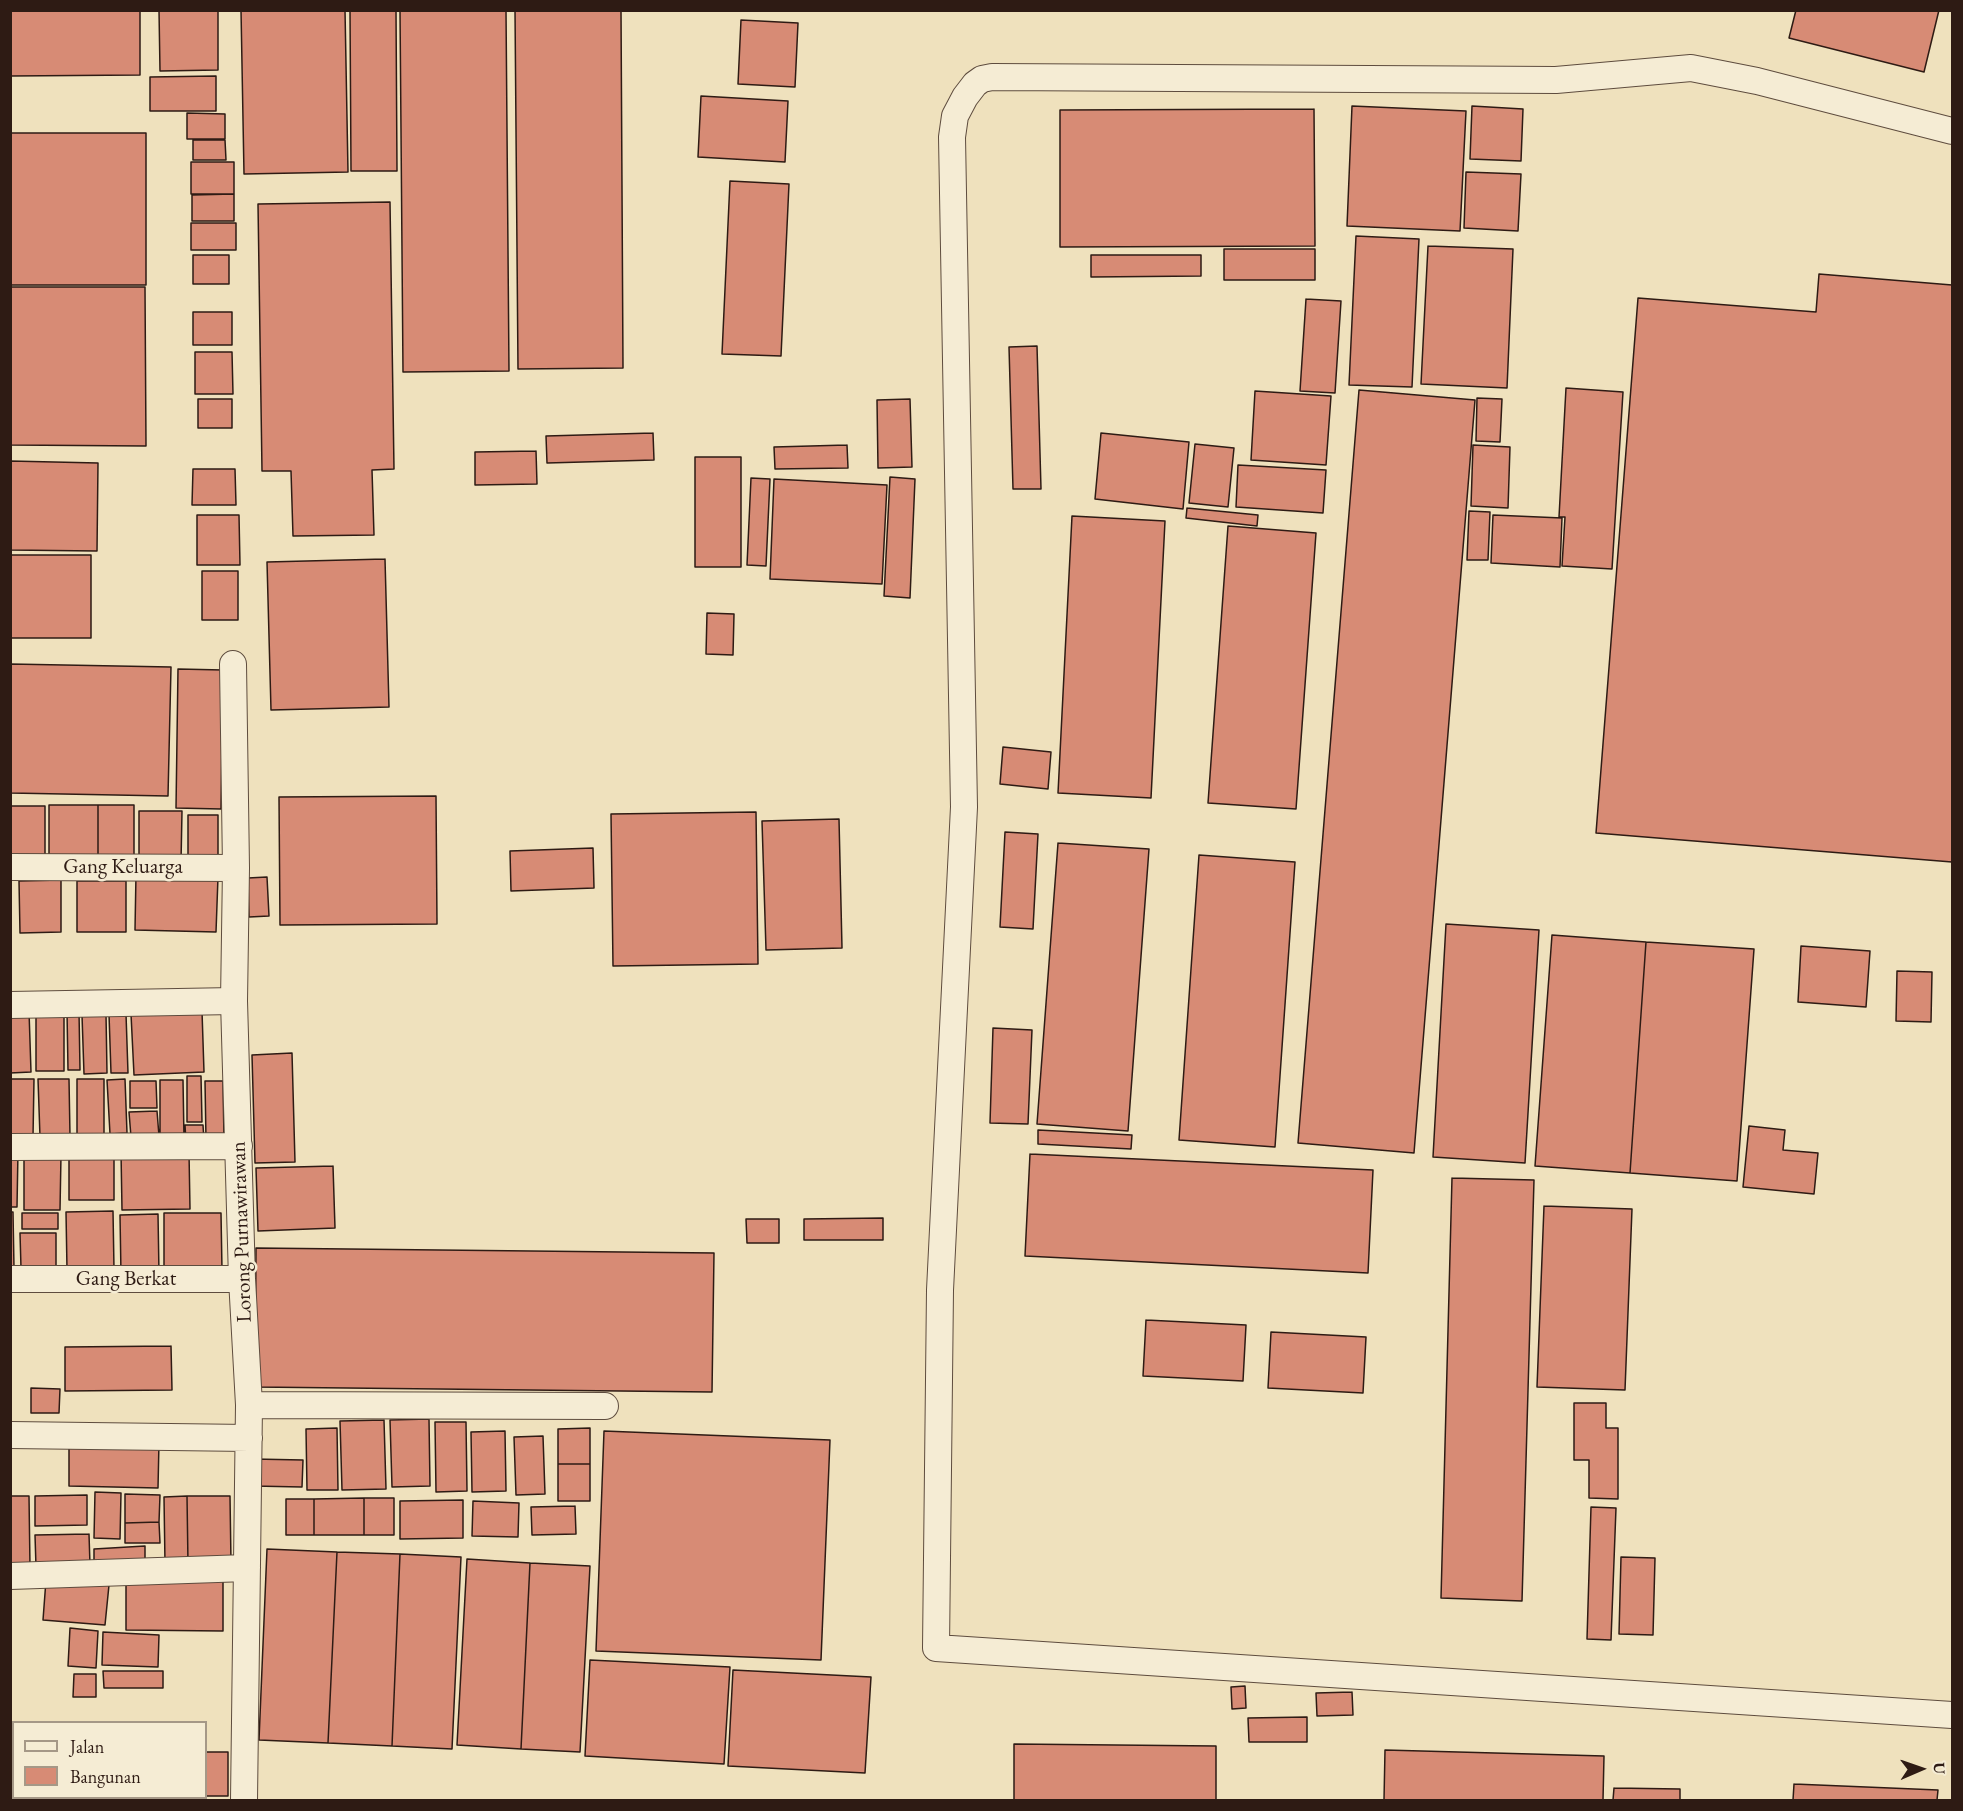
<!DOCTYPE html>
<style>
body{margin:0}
#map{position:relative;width:1963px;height:1811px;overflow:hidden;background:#efe1bd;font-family:"EB Garamond",serif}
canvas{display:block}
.frame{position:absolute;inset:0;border:12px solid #2e1b14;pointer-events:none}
.legend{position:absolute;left:12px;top:1721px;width:195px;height:78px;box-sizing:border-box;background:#f5ecd4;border:2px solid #a59887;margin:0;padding:8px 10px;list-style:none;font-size:18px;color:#2e1b14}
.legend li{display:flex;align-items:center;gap:12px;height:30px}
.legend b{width:30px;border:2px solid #a59887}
.north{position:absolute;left:1891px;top:1739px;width:60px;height:60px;-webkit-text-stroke:4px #f5ecd4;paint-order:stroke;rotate:88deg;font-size:16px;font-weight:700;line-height:24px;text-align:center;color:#2e1b14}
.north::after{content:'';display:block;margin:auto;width:21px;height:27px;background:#2e1b14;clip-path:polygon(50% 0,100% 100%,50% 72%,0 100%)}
</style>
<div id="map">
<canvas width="1963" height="1811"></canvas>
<div class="frame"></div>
<ul class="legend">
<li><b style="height:8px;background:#f5ecd4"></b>Jalan</li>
<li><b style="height:16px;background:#d78b75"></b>Bangunan</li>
</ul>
<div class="north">U</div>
</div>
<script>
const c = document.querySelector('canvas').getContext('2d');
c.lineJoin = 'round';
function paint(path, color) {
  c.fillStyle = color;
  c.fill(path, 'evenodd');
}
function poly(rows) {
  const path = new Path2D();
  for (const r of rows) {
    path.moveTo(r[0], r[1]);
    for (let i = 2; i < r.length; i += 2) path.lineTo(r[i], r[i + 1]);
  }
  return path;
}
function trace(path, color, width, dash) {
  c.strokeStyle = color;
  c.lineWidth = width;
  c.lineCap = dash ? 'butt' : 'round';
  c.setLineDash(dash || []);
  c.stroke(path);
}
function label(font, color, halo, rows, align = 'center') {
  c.font = font + ' "EB Garamond",serif';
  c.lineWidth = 5;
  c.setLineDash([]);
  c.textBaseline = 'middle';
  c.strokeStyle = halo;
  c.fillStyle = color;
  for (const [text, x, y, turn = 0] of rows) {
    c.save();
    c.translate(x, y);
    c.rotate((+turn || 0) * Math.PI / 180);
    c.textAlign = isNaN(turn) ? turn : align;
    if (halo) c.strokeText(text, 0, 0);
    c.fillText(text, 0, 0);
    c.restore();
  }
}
const building = poly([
 [10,10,140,10,140,75,10,76,10,10],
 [159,10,218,10,218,70,160,71,159,10],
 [241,10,345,10,348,172,244,174,241,10],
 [350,10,396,10,397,171,351,171,350,10],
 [400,10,506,10,509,371,403,372,400,10],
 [515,10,621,10,623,368,518,369,515,10],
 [1796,10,1939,10,1924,72,1789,38,1796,10],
 [741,20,798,23,795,87,738,84,741,20],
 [216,76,216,111,150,111,150,77,216,76],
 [701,96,788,101,785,162,698,157,701,96],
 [1352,106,1466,111,1460,231,1347,226,1352,106],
 [1472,106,1523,109,1521,161,1470,159,1472,106],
 [1314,109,1315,246,1060,247,1060,110,1314,109],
 [187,113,225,114,225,139,187,139,187,113],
 [10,133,146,133,146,285,10,285,10,133],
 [193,140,225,140,226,160,193,160,193,140],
 [191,162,234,162,234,194,191,194,191,162],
 [1466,172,1521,174,1518,231,1464,228,1466,172],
 [730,181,789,184,781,356,722,354,730,181],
 [234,194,234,221,192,221,192,195,234,194],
 [390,202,394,469,372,470,374,535,293,536,291,471,262,471,258,204,390,202],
 [191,223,236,223,236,250,191,250,191,223],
 [1356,236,1419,239,1412,387,1349,385,1356,236],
 [1428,246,1513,249,1507,388,1421,384,1428,246],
 [1224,249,1315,249,1315,280,1224,280,1224,249],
 [193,255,229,255,229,284,193,284,193,255],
 [1091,255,1201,255,1201,276,1091,277,1091,255],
 [1819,274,1952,285,1952,862,1596,833,1638,298,1816,312,1819,274],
 [10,287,145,287,146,446,10,445,10,287],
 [1306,299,1341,301,1335,393,1300,391,1306,299],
 [193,312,232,312,232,345,193,345,193,312],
 [1037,346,1041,489,1013,489,1009,347,1037,346],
 [195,352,232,352,233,394,195,394,195,352],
 [1566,388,1623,392,1612,569,1562,566,1565,517,1559,517,1566,388],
 [1359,390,1475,400,1414,1153,1298,1143,1359,390],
 [1255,391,1331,396,1326,465,1251,460,1255,391],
 [1477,398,1502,399,1500,442,1476,441,1477,398],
 [198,399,232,399,232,428,198,428,198,399],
 [910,399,912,467,878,468,877,400,910,399],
 [653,433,654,460,547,463,546,436,653,433],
 [1101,433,1189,442,1183,509,1095,499,1101,433],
 [1195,444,1234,448,1228,507,1189,503,1195,444],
 [847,445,848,468,775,469,774,447,847,445],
 [1473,445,1510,447,1508,508,1471,506,1473,445],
 [536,451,537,484,475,485,475,452,536,451],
 [695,457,741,457,741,567,695,567,695,457],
 [10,461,98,463,97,551,10,550,10,461],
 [1238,465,1326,470,1323,513,1236,507,1238,465],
 [193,469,235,469,236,505,192,505,193,469],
 [890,477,915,479,910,598,884,596,890,477],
 [751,478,770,479,766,566,747,565,751,478],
 [774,479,887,485,882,584,770,579,774,479],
 [1187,508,1258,515,1257,526,1186,518,1187,508],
 [1469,511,1490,512,1488,560,1467,560,1469,511],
 [197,515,239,515,240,565,197,565,197,515],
 [1493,515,1562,518,1560,567,1491,563,1493,515],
 [1072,516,1165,521,1151,798,1058,793,1072,516],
 [1228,526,1316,533,1296,809,1208,803,1228,526],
 [10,555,91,555,91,638,10,638,10,555],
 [385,559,389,707,271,710,267,562,385,559],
 [202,571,238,571,238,620,202,620,202,571],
 [707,613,734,614,733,655,706,654,707,613],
 [10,664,171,667,168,796,10,793,10,664],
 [178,669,223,670,221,809,176,808,178,669],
 [1003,747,1051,752,1048,789,1000,784,1003,747],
 [436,796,437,924,280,925,279,797,436,796],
 [49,805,98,805,98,861,49,861,49,805],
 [98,805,134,805,134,861,98,861,98,805],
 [10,806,45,806,45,863,10,863,10,806],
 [139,811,182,811,181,863,139,863,139,811],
 [756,812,758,964,613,966,611,814,756,812],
 [188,815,218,815,218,859,188,859,188,815],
 [839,819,842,948,766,950,762,821,839,819],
 [1005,832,1038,834,1033,929,1000,927,1005,832],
 [1058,843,1149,849,1128,1131,1037,1124,1058,843],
 [593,848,594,888,511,891,510,851,593,848],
 [1199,855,1295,862,1275,1147,1179,1140,1199,855],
 [136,874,218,877,216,932,135,930,136,874],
 [267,877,269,916,249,917,248,878,267,877],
 [61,880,61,932,20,933,19,881,61,880],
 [77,881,126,881,126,932,77,932,77,881],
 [1446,924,1539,930,1525,1163,1433,1157,1446,924],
 [1552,935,1646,942,1630,1173,1535,1166,1552,935],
 [1646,942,1754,949,1737,1181,1630,1173,1646,942],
 [1801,946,1870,951,1866,1007,1798,1002,1801,946],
 [1897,971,1932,972,1931,1022,1896,1021,1897,971],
 [36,1008,64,1008,64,1071,36,1071,36,1008],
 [10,1011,29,1011,31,1072,10,1073,10,1011],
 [67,1011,79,1011,80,1070,68,1070,67,1011],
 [202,1011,204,1072,134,1075,131,1014,202,1011],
 [106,1014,107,1073,84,1074,82,1015,106,1014],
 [109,1014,126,1014,128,1073,111,1073,109,1014],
 [993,1028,1032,1030,1028,1124,990,1123,993,1028],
 [292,1053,295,1162,255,1163,252,1055,292,1053],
 [187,1076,201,1076,202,1122,187,1122,187,1076],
 [10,1079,34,1079,33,1137,10,1137,10,1079],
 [38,1079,69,1079,70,1136,40,1137,38,1079],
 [77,1079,104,1079,104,1137,77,1137,77,1079],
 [125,1079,127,1133,110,1134,107,1080,125,1079],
 [160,1080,183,1080,184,1139,160,1139,160,1080],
 [130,1081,156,1081,157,1108,130,1108,130,1081],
 [205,1081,223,1081,224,1140,206,1140,205,1081],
 [157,1111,159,1136,131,1137,129,1112,157,1111],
 [185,1125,203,1125,204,1141,186,1142,185,1125],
 [1749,1126,1785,1130,1783,1150,1818,1153,1814,1194,1743,1187,1749,1126],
 [1038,1130,1132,1135,1131,1149,1038,1144,1038,1130],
 [10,1151,18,1151,17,1207,10,1207,10,1151],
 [69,1152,114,1152,114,1200,69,1200,69,1152],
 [121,1152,189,1152,190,1209,122,1210,121,1152],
 [1030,1154,1373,1170,1368,1273,1025,1256,1030,1154],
 [24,1155,61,1155,60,1210,24,1210,24,1155],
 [333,1166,335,1228,258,1231,256,1168,333,1166],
 [1452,1178,1534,1180,1522,1601,1441,1598,1452,1178],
 [1544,1206,1632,1209,1625,1390,1537,1387,1544,1206],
 [113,1211,114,1269,67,1270,66,1212,113,1211],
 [10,1212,13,1212,14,1268,10,1268,10,1212],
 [22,1213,58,1213,58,1229,22,1229,22,1213],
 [164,1213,221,1213,222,1270,164,1271,164,1213],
 [158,1214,159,1274,121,1275,120,1215,158,1214],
 [883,1218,883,1240,804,1240,804,1219,883,1218],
 [746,1219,779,1219,779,1243,747,1243,746,1219],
 [20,1233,56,1233,56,1268,21,1268,20,1233],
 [256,1248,714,1253,712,1392,255,1387,256,1248],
 [1146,1320,1246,1325,1243,1381,1143,1376,1146,1320],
 [1271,1332,1366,1337,1363,1393,1268,1388,1271,1332],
 [171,1346,172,1390,65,1391,65,1347,171,1346],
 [31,1388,60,1389,59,1413,31,1413,31,1388],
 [1574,1403,1606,1403,1606,1428,1618,1428,1618,1499,1589,1498,1589,1460,1574,1460,1574,1403],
 [429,1419,430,1486,392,1487,390,1420,429,1419],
 [384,1420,386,1489,342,1490,340,1421,384,1420],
 [435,1422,466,1422,467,1491,436,1492,435,1422],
 [337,1428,338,1490,307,1490,306,1429,337,1428],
 [590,1428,590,1464,558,1464,558,1429,590,1428],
 [505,1431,506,1491,472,1492,471,1432,505,1431],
 [604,1431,830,1440,821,1660,596,1651,604,1431],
 [543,1436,545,1494,516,1495,514,1437,543,1436],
 [69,1441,159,1442,158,1488,69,1486,69,1441],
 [253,1459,303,1460,302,1487,253,1486,253,1459],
 [558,1464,590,1464,590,1501,558,1501,558,1464],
 [95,1492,121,1493,120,1539,94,1538,95,1492],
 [125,1494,160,1495,159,1522,125,1523,125,1494],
 [87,1495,87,1525,35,1526,35,1496,87,1495],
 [10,1496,29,1496,30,1567,10,1567,10,1496],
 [187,1496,188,1564,165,1564,164,1497,187,1496],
 [187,1496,230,1496,231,1563,188,1564,187,1496],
 [364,1498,364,1535,314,1535,314,1499,364,1498],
 [364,1498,394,1498,394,1535,364,1535,364,1498],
 [286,1499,314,1499,314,1535,286,1535,286,1499],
 [463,1500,463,1538,400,1539,400,1501,463,1500],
 [473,1501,519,1503,518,1537,472,1536,473,1501],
 [575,1506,576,1534,532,1535,531,1507,575,1506],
 [1591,1507,1616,1508,1611,1640,1587,1639,1591,1507],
 [159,1522,160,1543,125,1543,125,1523,159,1522],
 [89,1534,90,1565,36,1567,35,1535,89,1534],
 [145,1546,145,1564,94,1566,94,1549,145,1546],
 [267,1549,337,1552,328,1743,259,1740,267,1549],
 [337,1552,400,1554,392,1746,328,1743,337,1552],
 [400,1554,461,1557,452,1749,392,1746,400,1554],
 [1621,1557,1655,1558,1653,1635,1619,1634,1621,1557],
 [467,1559,530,1563,521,1749,457,1745,467,1559],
 [530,1563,590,1566,580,1752,521,1749,530,1563],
 [126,1577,223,1578,223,1631,126,1630,126,1577],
 [46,1580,109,1585,105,1625,43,1620,46,1580],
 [70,1628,98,1631,96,1668,68,1666,70,1628],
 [103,1632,159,1635,158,1667,102,1665,103,1632],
 [590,1660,730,1667,724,1764,585,1756,590,1660],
 [733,1670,871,1677,865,1773,728,1766,733,1670],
 [103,1671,163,1671,163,1688,104,1688,103,1671],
 [74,1674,96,1674,96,1697,73,1697,74,1674],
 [1245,1686,1246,1708,1232,1709,1231,1687,1245,1686],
 [1352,1692,1353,1715,1317,1716,1316,1693,1352,1692],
 [1307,1717,1307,1742,1249,1742,1248,1718,1307,1717],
 [1014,1744,1216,1746,1216,1800,1014,1800,1014,1744],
 [1385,1750,1604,1756,1603,1800,1384,1800,1385,1750],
 [206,1752,228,1752,228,1796,206,1796,206,1752],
 [1794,1784,1938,1790,1937,1800,1793,1800,1794,1784],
 [1614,1788,1680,1789,1680,1800,1613,1800,1614,1788],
 [10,1791,14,1791,14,1798,38,1798,38,1800,10,1800,10,1791]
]);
const minor = poly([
 [1952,131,1757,81,1691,68,1556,80,992,77,982,79,975,84,965,97,955,116,952,137,964,807,940,1290,936,1648,1952,1715],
 [233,664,236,868,234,1001,242,1279,249,1405,244,1800],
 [10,867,236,868],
 [10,1005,234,1001],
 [10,1147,239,1146],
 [10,1279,242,1279],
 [249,1405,605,1406],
 [10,1435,249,1438],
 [10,1576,247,1568]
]);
const streetNames = [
 ["Gang Keluarga",123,867],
 ["Lorong Purnawirawan",242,1232,-92],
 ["Gang Berkat",126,1279]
];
paint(building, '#d78b75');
trace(building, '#2e1b14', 1.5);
trace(minor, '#5e4c3e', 28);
trace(minor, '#f5ecd4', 26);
label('21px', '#2e1b14', '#f5ecd4', streetNames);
</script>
